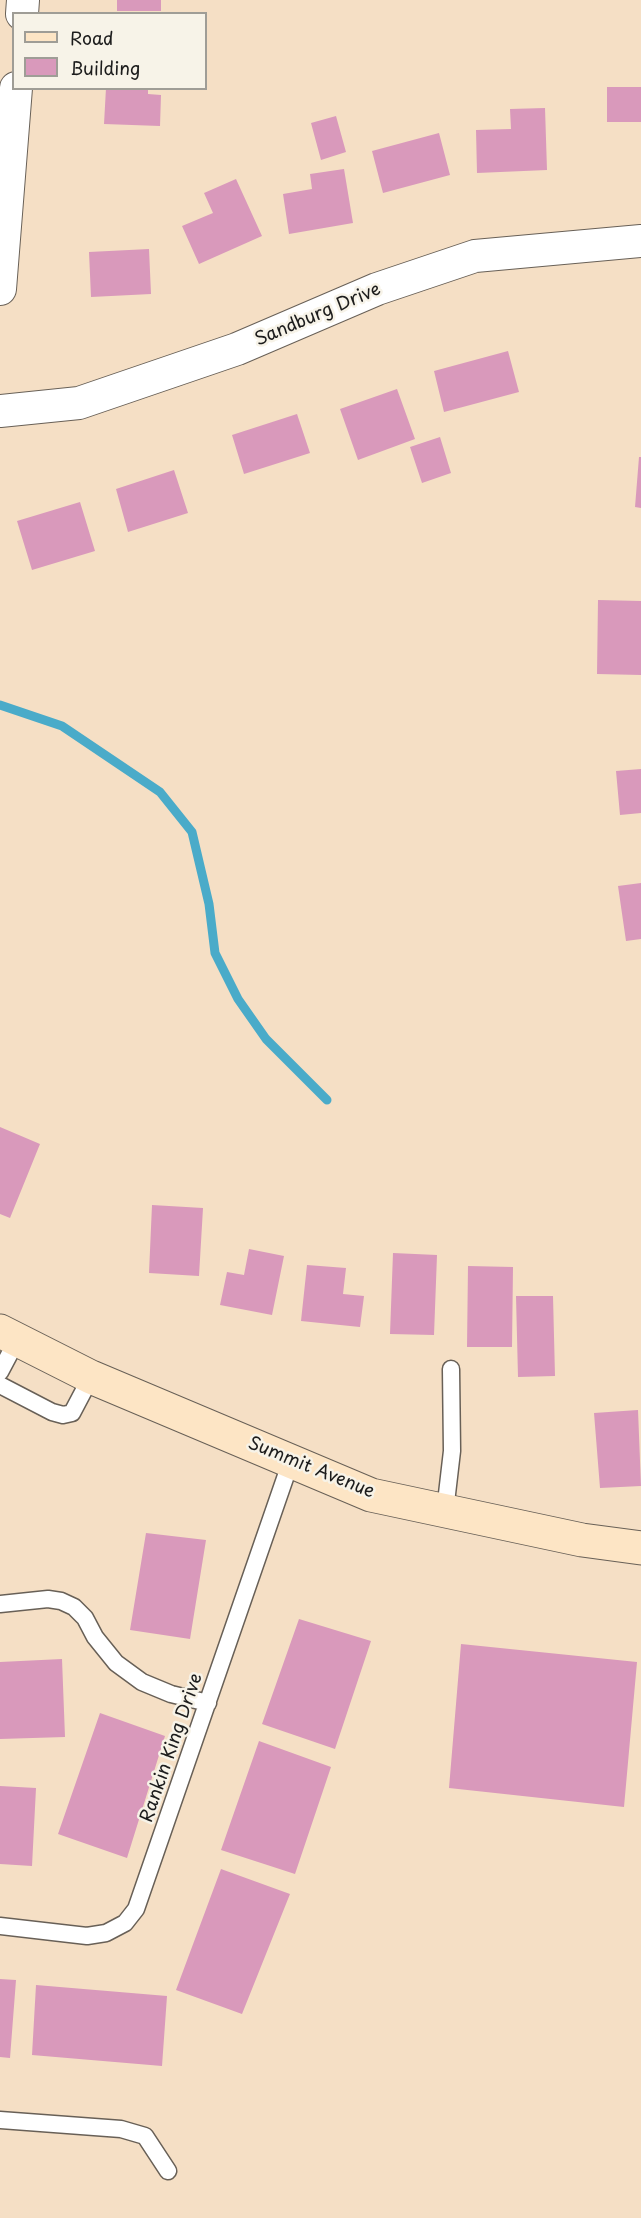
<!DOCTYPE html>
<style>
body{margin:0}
#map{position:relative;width:641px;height:2218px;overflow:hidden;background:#f5dfc5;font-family:"Playpen Sans",sans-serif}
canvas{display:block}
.legend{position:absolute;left:12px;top:12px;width:195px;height:78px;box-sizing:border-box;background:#f7f3e8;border:2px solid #9f9d96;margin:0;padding:8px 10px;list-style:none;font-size:18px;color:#1c1c1c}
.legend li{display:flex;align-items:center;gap:12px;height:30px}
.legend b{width:30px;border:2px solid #9f9d96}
</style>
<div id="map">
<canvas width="641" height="2218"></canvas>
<ul class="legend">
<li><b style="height:8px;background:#fde5c5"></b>Road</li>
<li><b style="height:16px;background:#d999bb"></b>Building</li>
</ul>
</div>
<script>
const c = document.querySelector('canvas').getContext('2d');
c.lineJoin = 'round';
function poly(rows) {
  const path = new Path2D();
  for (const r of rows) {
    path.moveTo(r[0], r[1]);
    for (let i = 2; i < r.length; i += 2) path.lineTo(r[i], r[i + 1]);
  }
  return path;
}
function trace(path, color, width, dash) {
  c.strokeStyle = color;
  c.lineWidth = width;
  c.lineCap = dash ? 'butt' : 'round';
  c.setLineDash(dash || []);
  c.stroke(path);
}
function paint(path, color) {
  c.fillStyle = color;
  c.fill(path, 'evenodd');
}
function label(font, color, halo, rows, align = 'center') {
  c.font = font + ' "Playpen Sans",sans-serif';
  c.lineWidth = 5;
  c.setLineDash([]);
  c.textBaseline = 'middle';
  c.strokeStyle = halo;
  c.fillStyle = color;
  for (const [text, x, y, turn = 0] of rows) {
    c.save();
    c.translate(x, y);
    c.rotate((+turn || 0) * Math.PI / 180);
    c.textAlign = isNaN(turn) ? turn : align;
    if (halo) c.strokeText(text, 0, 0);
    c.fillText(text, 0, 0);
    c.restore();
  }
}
const stream = poly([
 [0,705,62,726,160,792,192,832,209,904,215,953,238,999,266,1039,327,1100]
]);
const building = poly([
 [117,0,161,0,161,11,117,11],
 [607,87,641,87,641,122,607,122],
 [106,88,148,88,148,94,161,95,160,126,104,124],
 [545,108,547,170,477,173,476,130,511,129,510,109],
 [336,116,346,152,321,160,311,123],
 [439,133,450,175,383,193,372,151],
 [344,169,353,223,289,234,283,194,312,189,310,174],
 [236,179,262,236,199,264,182,226,213,213,204,193],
 [149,249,151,294,91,297,89,252],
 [508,351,519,392,444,412,434,371],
 [397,389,415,439,358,460,340,409],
 [297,414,310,453,244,474,232,435],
 [440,437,451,473,422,483,410,447],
 [639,457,641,457,641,508,635,507],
 [174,470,188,513,128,532,116,489],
 [80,502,95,551,32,570,17,521],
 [598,600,641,601,641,675,597,674],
 [641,769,641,813,620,815,616,771],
 [641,883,641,939,626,941,618,886],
 [0,1127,40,1144,10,1218,0,1214],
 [152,1205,203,1208,199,1276,149,1273],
 [249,1249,284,1256,272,1315,220,1305,227,1272,244,1275],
 [393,1253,437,1255,434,1335,390,1334],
 [307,1265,346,1268,343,1294,364,1296,360,1327,301,1321],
 [468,1266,513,1267,512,1347,467,1347],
 [516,1296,553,1296,555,1376,518,1377],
 [638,1410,641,1486,600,1488,594,1413],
 [146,1533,206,1540,190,1639,130,1630],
 [299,1619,371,1641,335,1749,262,1724],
 [461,1644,637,1662,624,1807,449,1788],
 [62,1659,65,1737,0,1739,0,1662],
 [100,1713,165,1736,127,1858,58,1834],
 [259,1741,331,1767,295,1874,221,1850],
 [0,1786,36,1788,32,1866,0,1864],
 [221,1869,290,1894,242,2014,176,1990],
 [0,1979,16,1980,10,2058,0,2057],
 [36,1985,167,1996,162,2066,32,2055]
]);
const lane = poly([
 [0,1372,17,1340],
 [0,1385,52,1412,63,1415,72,1413,91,1377],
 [445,1511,452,1451,451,1369],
 [0,1604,48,1599,61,1601,74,1607,85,1618,95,1637,116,1663,142,1682,171,1694,208,1703],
 [0,1926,87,1936,106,1933,125,1923,136,1909,291,1461],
 [0,2120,121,2129,145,2136,168,2171]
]);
const street = poly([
 [22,14,23,0],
 [0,289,16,88],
 [0,411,79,403,237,349,377,289,475,256,641,241]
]);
const secondary = poly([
 [0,1331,91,1377,371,1495,582,1540,641,1548]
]);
const streetNames = [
 ["Sandburg Drive",318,315,-23],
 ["Summit Avenue",311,1468,22],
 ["Rankin King Drive",172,1748,-71]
];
trace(stream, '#4aabc9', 9);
paint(building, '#d999bb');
trace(lane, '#686057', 19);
trace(street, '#686057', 34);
trace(secondary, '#686057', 35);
trace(lane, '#fff', 16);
trace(street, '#fff', 32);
trace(secondary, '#fde5c5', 33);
label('18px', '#1c1c1c', '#f7f3e8', streetNames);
</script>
